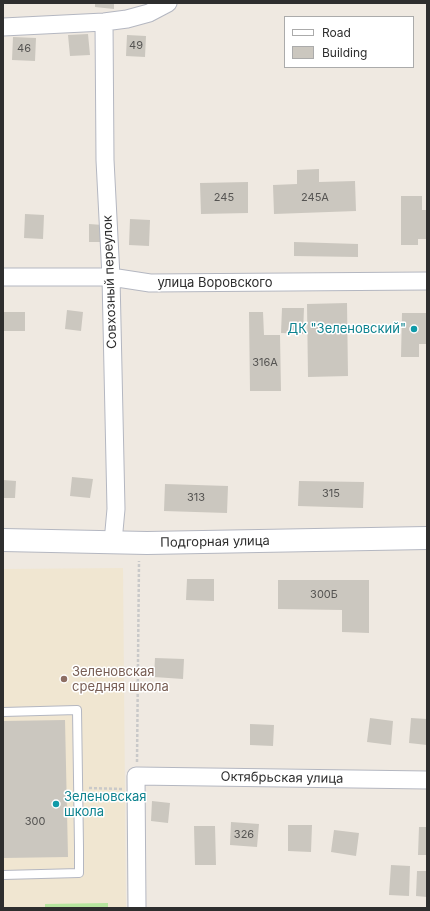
<!DOCTYPE html>
<meta charset="utf-8">
<style>
body{margin:0}
#map{position:relative;width:430px;height:911px;overflow:hidden;background:#efe9e1;font-family:Inter,sans-serif}
canvas{display:block}
.frame{position:absolute;inset:0;border:4px solid #2e2e2e;pointer-events:none}
.legend{position:absolute;left:284px;top:16px;width:130px;height:52px;box-sizing:border-box;background:#fff;border:1px solid #ababab;margin:0;padding:5px 7px;list-style:none;font-size:12px;color:#2e2e2e}
.legend li{display:flex;align-items:center;gap:8px;height:20px}
.legend b{width:20px;border:1px solid #ababab}
</style>
<div id="map">
<canvas width="430" height="911"></canvas>
<div class="frame"></div>
<ul class="legend">
<li><b style="height:5px;background:#fff"></b>Road</li>
<li><b style="height:11px;background:#cbc7bf"></b>Building</li>
</ul>
</div>
<script>
const c = document.querySelector('canvas').getContext('2d');
c.lineJoin = 'round';
function paint(path, color) {
  c.fillStyle = color;
  c.fill(path, 'evenodd');
}
function poly(rows) {
  const path = new Path2D();
  for (const r of rows) {
    path.moveTo(r[0], r[1]);
    for (let i = 2; i < r.length; i += 2) path.lineTo(r[i], r[i + 1]);
  }
  return path;
}
function trace(path, color, width, dash) {
  c.strokeStyle = color;
  c.lineWidth = width;
  c.lineCap = dash ? 'butt' : 'round';
  c.setLineDash(dash || []);
  c.stroke(path);
}
function label(font, color, halo, rows, align = 'center') {
  c.font = font + ' Inter,sans-serif';
  c.lineWidth = 3;
  c.setLineDash([]);
  c.textBaseline = 'middle';
  c.strokeStyle = halo;
  c.fillStyle = color;
  for (const [text, x, y, turn = 0] of rows) {
    c.save();
    c.translate(x, y);
    c.rotate((+turn || 0) * Math.PI / 180);
    c.textAlign = isNaN(turn) ? turn : align;
    if (halo) c.strokeText(text, 0, 0);
    c.fillText(text, 0, 0);
    c.restore();
  }
}
const education = poly([
 [123,568,126,908,3,908,3,569]
]);
const green = poly([
 [108,903,108,908,45,908,45,904]
]);
const building = poly([
 [95,3,114,3,114,9,95,7],
 [88,34,90,55,70,56,68,35],
 [127,35,146,36,145,57,126,56],
 [13,37,36,38,35,61,12,60],
 [319,169,319,182,355,181,356,211,274,214,273,185,297,184,297,170],
 [248,182,248,213,201,214,200,183],
 [401,196,422,196,422,210,427,210,427,239,418,239,418,245,401,245],
 [25,214,44,215,43,239,24,238],
 [130,219,150,220,149,246,129,245],
 [89,224,103,225,102,242,89,242],
 [294,242,358,244,358,257,294,256],
 [347,303,348,376,308,377,307,304],
 [282,308,304,308,303,334,281,333],
 [67,310,83,312,81,331,65,329],
 [3,312,25,312,25,331,3,331],
 [249,312,263,312,264,335,280,335,281,391,250,391],
 [402,313,427,313,427,344,419,344,419,357,401,357],
 [72,477,93,479,90,498,70,496],
 [3,480,16,481,15,498,3,498],
 [299,481,364,482,363,508,298,506],
 [165,484,228,486,227,513,164,511],
 [187,579,214,579,214,601,186,600],
 [278,580,369,580,369,633,342,632,342,610,278,609],
 [155,658,184,659,183,679,154,677],
 [370,718,393,721,391,745,367,742],
 [411,718,427,719,427,745,409,743],
 [65,720,68,857,3,858,3,721],
 [250,724,274,725,273,746,250,745],
 [152,801,170,803,168,823,151,821],
 [231,822,259,824,257,847,230,845],
 [288,825,312,825,311,852,288,851],
 [194,826,215,826,216,865,195,865],
 [419,827,427,827,427,855,418,855],
 [334,830,359,833,356,856,331,852],
 [391,865,410,866,409,896,389,895],
 [417,871,427,871,427,897,416,896]
]);
const path = poly([
 [137,762,139,561],
 [89,788,122,789]
]);
const lane = poly([
 [3,712,77,710,79,847,79,873,3,875]
]);
const street = poly([
 [104,22,105,160,111,277,116,509,113,542],
 [3,27,104,22,127,19,149,13,168,3],
 [3,277,111,277,150,283,427,281],
 [137,908,136,776,427,780]
]);
const secondary = poly([
 [3,540,147,543,427,538]
]);
const markers = [
 [414,329,4,"#0f9aa8"],
 [64,679,4,"#8d6e63"],
 [56,804,4,"#0f9aa8"]
];
const numberNames = [
 ["49",136,46],
 ["46",24,49],
 ["245",224,198],
 ["245А",315,198],
 ["316А",265,363],
 ["315",331,494],
 ["313",196,498],
 ["300Б",324,595],
 ["300",35,822],
 ["326",244,835]
];
const streetNames = [
 ["Совхозный переулок",110,282,-92],
 ["улица Воровского",215,283],
 ["Подгорная улица",215,542,-1],
 ["Октябрьская улица",282,778,1]
];
const cultureNames = [
 ["ДК \"Зеленовский\"",406,329],
 ["Зеленовская",64,797,"left"],
 ["школа",64,812,"left"]
];
const educationNames = [
 ["Зеленовская",72,672],
 ["средняя школа",72,687]
];
paint(education, '#f0e6d1');
paint(green, '#b6e59e');
paint(building, '#cbc7bf');
trace(lane, '#b4b7c1', 10);
trace(street, '#b4b7c1', 19);
trace(secondary, '#b4b7c1', 24);
trace(path, '#c9c9c9', 2.5, [3, 2]);
trace(lane, '#fff', 8);
trace(street, '#fff', 17);
trace(secondary, '#fff', 22);
for (const [x, y, r, color] of markers) {
  const dot = new Path2D();
  dot.arc(x, y, r, 0, 2 * Math.PI);
  c.fillStyle = color;
  c.fill(dot);
  trace(dot, '#fff', 1.5);
}
label('11px', '#555452', null, numberNames);
label('13px', '#2e2e2e', '#fff', streetNames);
label('13px', '#0d838f', '#fff', cultureNames, 'right');
label('13px', '#785e54', '#fff', educationNames, 'left');
</script>
